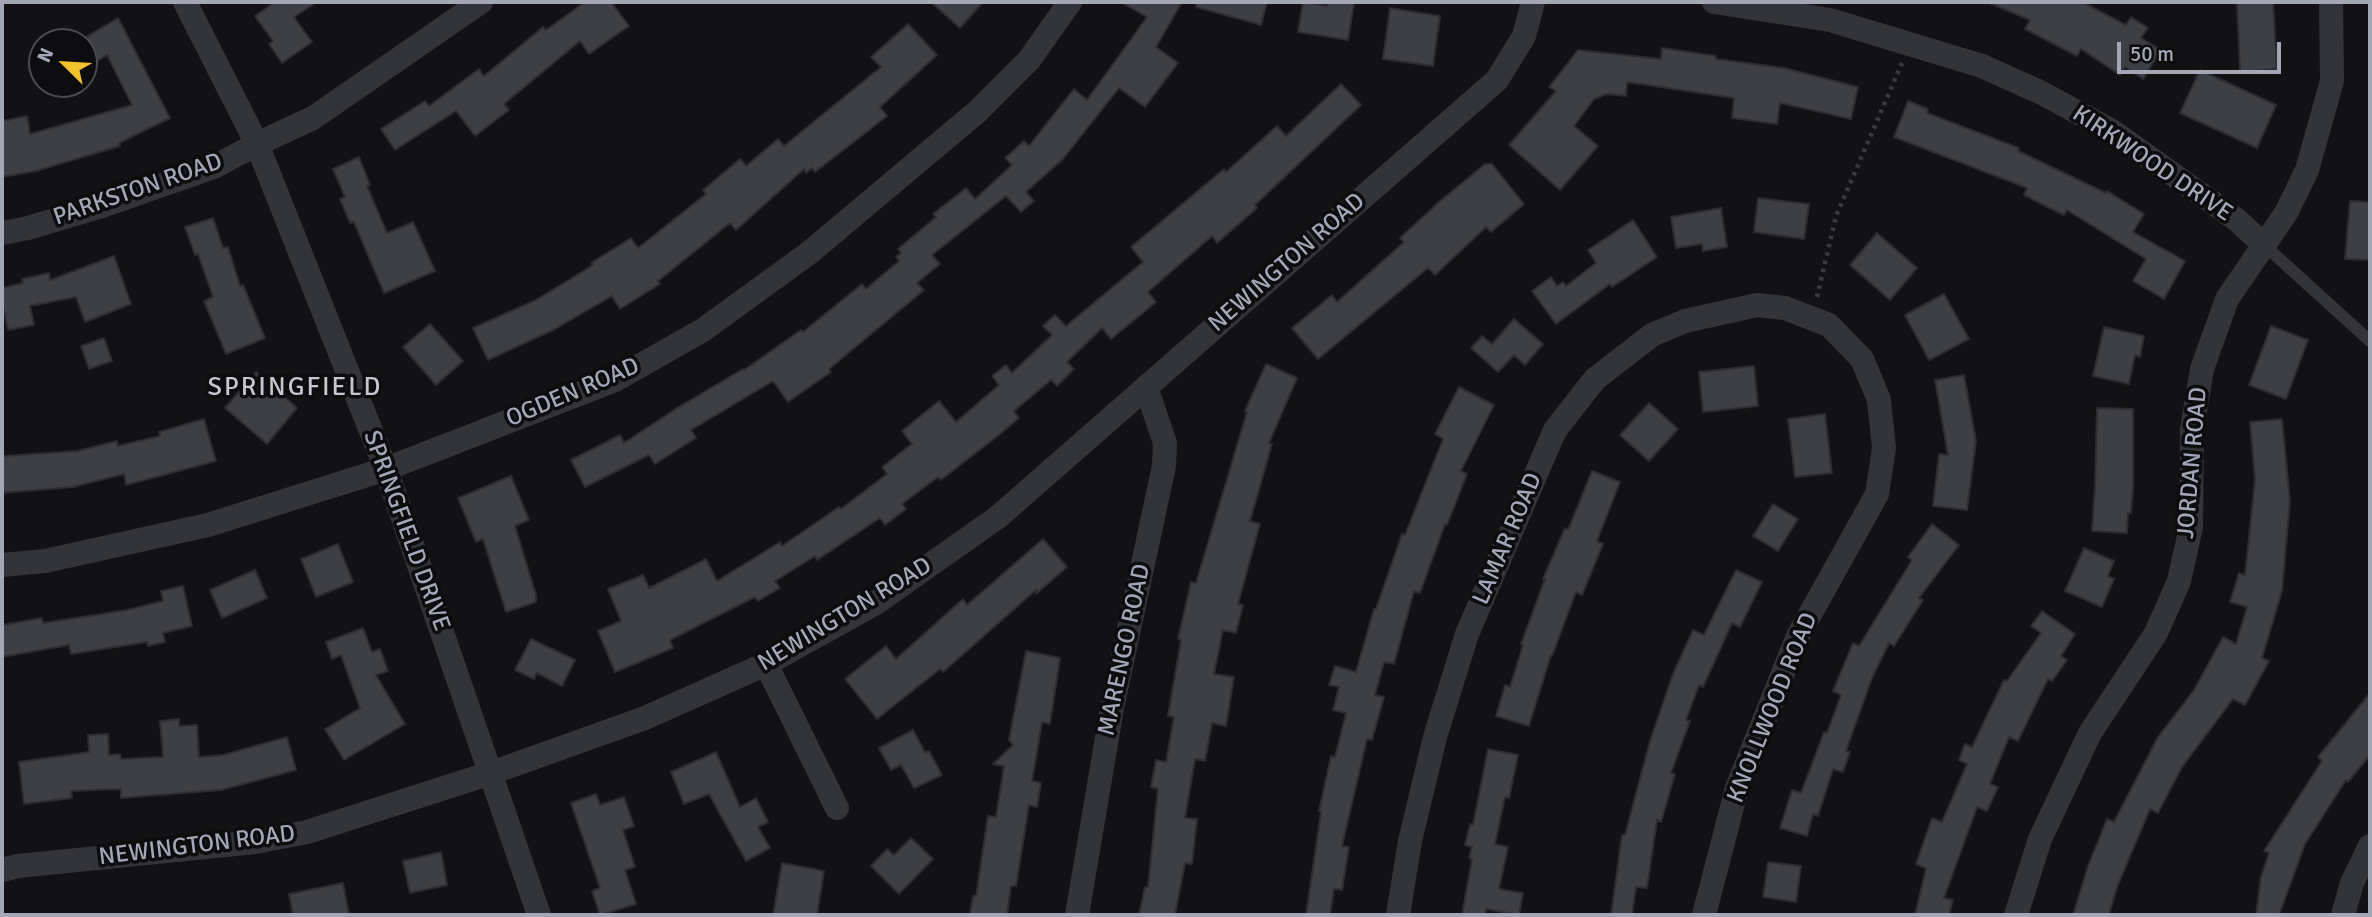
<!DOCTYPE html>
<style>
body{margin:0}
#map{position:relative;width:2372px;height:917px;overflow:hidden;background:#121214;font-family:Signika,sans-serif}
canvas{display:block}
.frame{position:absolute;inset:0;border:4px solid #a4a7b5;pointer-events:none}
.north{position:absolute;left:28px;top:28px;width:70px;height:70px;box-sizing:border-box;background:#0d0d0f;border:2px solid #494b51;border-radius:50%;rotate:294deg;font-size:19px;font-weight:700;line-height:28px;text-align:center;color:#a4a7b5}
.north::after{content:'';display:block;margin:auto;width:24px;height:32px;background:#f3c12b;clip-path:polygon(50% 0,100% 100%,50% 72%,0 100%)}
.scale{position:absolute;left:2117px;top:42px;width:164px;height:32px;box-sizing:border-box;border:4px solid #a4a7b5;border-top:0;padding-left:9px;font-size:21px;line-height:24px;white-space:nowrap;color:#a4a7b5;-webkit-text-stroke:5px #0d0d0f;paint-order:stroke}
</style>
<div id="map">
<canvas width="2372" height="917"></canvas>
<div class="frame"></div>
<div class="north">N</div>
<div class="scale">50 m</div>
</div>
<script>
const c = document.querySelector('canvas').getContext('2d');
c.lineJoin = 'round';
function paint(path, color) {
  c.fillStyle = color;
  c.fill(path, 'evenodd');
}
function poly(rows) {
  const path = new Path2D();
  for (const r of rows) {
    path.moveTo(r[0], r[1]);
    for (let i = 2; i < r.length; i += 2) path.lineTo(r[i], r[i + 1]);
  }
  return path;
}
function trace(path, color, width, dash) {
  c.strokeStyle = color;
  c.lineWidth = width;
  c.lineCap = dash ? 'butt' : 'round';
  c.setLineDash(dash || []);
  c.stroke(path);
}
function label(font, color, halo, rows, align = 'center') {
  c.font = font + ' Signika,sans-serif';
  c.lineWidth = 7;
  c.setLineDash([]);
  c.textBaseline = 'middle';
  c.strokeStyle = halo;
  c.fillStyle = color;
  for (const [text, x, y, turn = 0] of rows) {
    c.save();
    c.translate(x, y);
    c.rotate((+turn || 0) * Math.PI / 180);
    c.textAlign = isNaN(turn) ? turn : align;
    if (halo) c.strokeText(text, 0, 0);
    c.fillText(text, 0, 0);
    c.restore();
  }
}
const building = poly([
 [275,2,317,2,294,17,312,42,282,63,269,44,273,41,255,16,275,2],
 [585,2,611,2,629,26,589,54,580,41,504,104,509,110,475,136,456,111,395,150,381,129,425,101,429,106,479,69,484,76,543,27,546,30,585,2],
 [931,2,983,2,960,28,931,2],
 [1121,2,1182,2,1156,47,1178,63,1145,107,1119,88,1063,159,1026,192,1034,201,1021,212,1006,196,932,255,940,264,917,283,924,290,829,369,831,372,788,402,773,381,691,430,696,438,655,464,649,455,585,487,571,460,620,435,624,443,677,408,743,369,744,370,801,330,803,332,862,284,866,289,899,261,896,257,901,253,898,249,936,217,933,214,966,188,975,199,1012,165,1005,158,1024,141,1029,146,1074,89,1087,100,1147,17,1121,2],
 [1197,2,1267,2,1261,25,1196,7,1197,2],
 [1303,2,1327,6,1328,2,1354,3,1348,40,1298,32,1303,2],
 [1987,2,2082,2,2126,25,2131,17,2148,28,2141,38,2161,50,2143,79,2125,67,2120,75,2081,49,2077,56,2025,29,2030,20,1987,2],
 [2237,2,2273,2,2277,69,2240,72,2237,2],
 [1390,8,1440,16,1433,66,1383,59,1390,8],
 [118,18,170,118,119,143,120,146,36,171,2,177,2,121,27,116,30,134,132,105,107,55,94,63,81,40,118,18],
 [908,24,937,55,880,107,887,116,815,172,812,168,806,173,804,169,736,230,730,223,658,281,660,284,620,309,612,296,555,329,488,360,473,328,536,300,593,265,591,263,631,238,638,248,706,194,703,190,740,159,746,166,778,139,784,146,881,67,871,57,908,24],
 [1662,48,1716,56,1716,59,1784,68,1858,87,1851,119,1780,103,1777,124,1732,118,1734,98,1627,82,1626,96,1607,94,1594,99,1574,126,1598,146,1560,190,1509,145,1556,91,1549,87,1578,50,1661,59,1662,48],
 [2200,70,2276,105,2257,148,2180,113,2200,70],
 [1341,84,1361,105,1255,205,1257,208,1217,243,1212,236,1148,292,1156,302,1111,339,1102,328,1067,362,1074,369,1057,386,1051,380,1014,411,1019,418,1000,434,941,480,938,477,902,504,906,509,885,525,880,518,817,560,815,556,775,581,780,588,758,601,755,597,670,640,673,648,615,672,598,631,621,621,608,589,643,575,649,588,706,559,717,581,780,542,782,546,839,507,841,509,887,474,882,467,912,444,902,431,939,401,956,422,999,385,992,376,1006,365,1012,373,1052,335,1043,326,1055,315,1066,326,1143,262,1131,247,1224,169,1226,172,1277,126,1286,136,1341,84],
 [1908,101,1928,109,1927,113,2019,148,2018,151,2106,193,2107,191,2144,214,2133,232,2185,261,2164,299,2133,281,2146,259,2067,210,2064,215,2024,195,2027,188,1894,137,1908,101],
 [359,157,370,185,367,186,387,233,413,222,435,271,384,293,354,222,350,223,340,199,345,197,333,169,359,157],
 [1485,164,1492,164,1524,204,1491,232,1486,227,1435,275,1428,268,1318,359,1292,328,1332,295,1337,302,1404,242,1400,238,1438,203,1485,164],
 [1758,198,1809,204,1804,239,1754,232,1758,198],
 [2350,201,2370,202,2370,260,2345,259,2350,201],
 [1721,208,1727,247,1703,251,1702,244,1676,248,1671,217,1721,208],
 [213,218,223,248,228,247,240,286,243,285,265,338,226,354,204,301,213,297,198,254,195,255,185,227,213,218],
 [1633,220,1657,257,1612,287,1610,284,1556,324,1532,291,1551,277,1557,286,1563,282,1566,286,1596,263,1588,250,1633,220],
 [1877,233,1917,268,1890,300,1850,265,1877,233],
 [114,256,131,304,85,322,76,297,30,306,34,325,8,330,2,301,2,288,23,283,22,279,49,273,50,280,114,256],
 [1944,294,1969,339,1929,360,1905,315,1944,294],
 [1514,319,1543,344,1525,365,1514,355,1498,372,1471,348,1482,336,1492,344,1514,319],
 [430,324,463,361,436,385,403,347,430,324],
 [2271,326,2308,340,2286,399,2249,385,2271,326],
 [2104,327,2144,336,2140,357,2135,355,2129,384,2093,376,2104,327],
 [104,338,112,361,89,369,81,346,104,338],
 [1266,364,1297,378,1269,443,1272,444,1250,521,1260,524,1238,604,1243,605,1236,633,1223,630,1214,674,1234,677,1226,726,1212,723,1205,761,1195,759,1185,818,1197,819,1192,864,1185,863,1175,915,1139,915,1145,887,1148,887,1158,789,1151,787,1156,760,1166,762,1174,717,1168,716,1181,640,1178,639,1191,582,1196,583,1247,412,1245,411,1266,364],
 [1754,366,1758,406,1703,412,1699,372,1754,366],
 [256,372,297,408,267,444,225,408,256,372],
 [1964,375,1976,441,1967,510,1933,506,1939,454,1948,455,1935,380,1964,375],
 [1459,387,1494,405,1461,471,1467,474,1447,525,1445,524,1420,593,1414,591,1394,664,1384,662,1375,695,1384,697,1372,740,1367,739,1342,846,1349,847,1342,890,1334,889,1330,915,1306,915,1321,812,1319,811,1331,756,1335,757,1346,713,1333,710,1339,687,1329,685,1335,666,1356,672,1374,609,1376,609,1402,534,1405,535,1443,439,1435,434,1459,387],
 [1649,403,1678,429,1649,461,1620,435,1649,403],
 [2097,408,2133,409,2133,488,2131,513,2128,513,2127,533,2092,531,2095,487,2097,408],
 [1825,414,1832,473,1795,477,1788,419,1825,414],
 [204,419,216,461,126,485,124,474,73,487,2,493,2,456,77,451,117,441,118,446,160,436,159,432,204,419],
 [2282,419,2290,501,2282,591,2262,658,2269,661,2245,705,2233,699,2182,767,2158,813,2150,809,2117,887,2109,915,2073,915,2088,866,2107,819,2114,822,2158,737,2194,690,2223,637,2236,644,2247,607,2230,602,2239,573,2245,575,2255,479,2250,422,2282,419],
 [1592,471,1620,482,1597,541,1603,544,1582,595,1576,592,1552,656,1551,655,1529,726,1496,716,1505,685,1510,687,1523,645,1521,644,1545,579,1543,579,1565,528,1568,530,1592,471],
 [511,476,529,520,515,526,536,595,536,602,506,612,483,539,476,542,458,498,511,476],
 [1773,504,1798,519,1778,551,1753,536,1773,504],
 [1932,524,1959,545,1919,598,1923,600,1894,646,1889,643,1872,678,1846,751,1850,752,1843,772,1833,769,1818,816,1813,814,1807,836,1780,828,1792,790,1801,793,1824,732,1827,733,1841,695,1833,691,1853,643,1859,646,1912,560,1908,557,1932,524],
 [1043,539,1067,567,1036,594,1037,589,943,672,940,669,877,719,845,679,886,646,896,659,963,599,967,605,1043,539],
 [338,544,353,582,316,597,301,559,338,544],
 [2084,548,2114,561,2108,576,2114,579,2102,607,2065,591,2084,548],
 [255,570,267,598,222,618,210,590,255,570],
 [1736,570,1762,582,1740,627,1732,623,1703,687,1699,685,1686,720,1690,721,1671,773,1675,774,1661,822,1657,820,1647,888,1636,887,1632,915,1611,915,1622,835,1625,835,1650,741,1673,674,1693,630,1704,635,1736,570],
 [183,586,192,626,163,633,165,642,148,646,147,642,71,654,69,645,2,657,2,625,42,618,43,623,127,610,163,601,161,591,183,586],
 [2042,611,2075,634,2061,656,2067,660,2052,681,2048,679,2018,741,2009,737,1990,784,1998,787,1987,811,1977,807,1944,898,1953,900,1949,915,1915,915,1926,868,1916,864,1932,818,1942,822,1967,764,1959,760,1965,744,1972,747,2004,680,2007,681,2041,633,2031,626,2042,611],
 [363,628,372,652,380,649,388,671,376,675,405,724,344,760,325,729,360,708,341,655,332,659,326,642,363,628],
 [531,639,575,660,562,686,537,673,534,679,515,670,531,639],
 [1026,651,1060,658,1050,724,1042,722,1032,781,1041,783,1037,807,1029,805,1016,886,1011,886,1007,915,970,915,973,896,976,896,988,816,996,817,1004,766,993,764,1013,745,1009,740,1026,651],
 [2370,693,2370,755,2348,782,2346,780,2305,844,2279,915,2256,915,2261,877,2269,853,2264,851,2322,761,2318,757,2370,693],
 [179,719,179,726,197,725,199,757,223,755,287,737,296,770,221,790,121,798,121,789,71,791,72,798,24,804,19,762,89,752,88,735,108,734,109,755,120,754,121,759,163,757,160,721,179,719],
 [913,730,925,752,929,751,942,775,914,788,901,765,891,770,879,748,913,730],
 [1488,749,1518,755,1509,798,1505,797,1495,844,1508,847,1499,889,1523,893,1519,915,1486,909,1485,915,1462,915,1472,859,1469,858,1472,847,1465,845,1470,824,1473,825,1488,749],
 [716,752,740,807,756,798,768,822,758,827,770,848,746,861,709,794,684,804,671,772,716,752],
 [596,794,600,805,624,797,634,826,623,830,635,867,625,870,636,904,600,915,592,891,600,888,571,803,596,794],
 [911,838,933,859,899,894,871,866,887,849,894,855,911,838],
 [441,852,447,885,410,893,403,861,441,852],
 [1768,862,1801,866,1796,902,1763,897,1768,862],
 [782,863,824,871,817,915,773,915,782,863],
 [343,883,349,915,293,915,289,894,343,883]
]);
const path = poly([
 [1817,297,1836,216,1902,63]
]);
const service = poly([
 [2263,244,2370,341]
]);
const minor = poly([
 [185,2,257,144,386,469,539,915],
 [1714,2,1830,20,1982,66,2042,93,2112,131,2237,220,2263,244],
 [2,233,28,228,102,206,214,167,257,144,313,118,481,2],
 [2,565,45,561,208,525,386,469,615,380,703,330,809,253,978,111,1029,60,1070,2],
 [766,664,837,808],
 [2,870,18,866,255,842,307,832,491,773,645,718,766,664,876,603,998,517,1497,80,1524,36,1533,2],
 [1077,915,1112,708,1164,466,1165,443,1146,387],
 [1398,915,1410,841,1435,737,1467,634,1555,430,1595,379,1652,335,1685,321,1757,305,1785,308,1829,325,1862,359,1879,400,1884,448,1877,494,1798,636,1737,788,1704,915],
 [2016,915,2040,839,2090,733,2156,633,2179,581,2191,527,2192,429,2202,369,2227,299,2286,213,2307,170,2332,81,2331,2],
 [2343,915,2352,883,2370,846]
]);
const streetNames = [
 ["KIRKWOOD DRIVE",2152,164,34],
 ["PARKSTON ROAD",138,190,-19],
 ["NEWINGTON ROAD",1287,263,-41],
 ["OGDEN ROAD",573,393,-23],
 ["JORDAN ROAD",2193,463,-85],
 ["SPRINGFIELD DRIVE",406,531,70],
 ["LAMAR ROAD",1508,539,-67],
 ["NEWINGTON ROAD",845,615,-31],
 ["MARENGO ROAD",1125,650,-78],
 ["KNOLLWOOD ROAD",1773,708,-68],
 ["NEWINGTON ROAD",197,846,-7]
];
const neighbourhoodNames = [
 ["SPRINGFIELD",295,388]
];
paint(building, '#3e3f44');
trace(building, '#2d2c30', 2);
trace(path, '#393b40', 4.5, [3.5, 5]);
trace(service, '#333439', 12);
trace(minor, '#333439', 24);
label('24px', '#a4a7b5', '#0d0d0f', streetNames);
c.letterSpacing = '2px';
label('26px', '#c5c7d1', '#0d0d0f', neighbourhoodNames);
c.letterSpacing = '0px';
</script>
